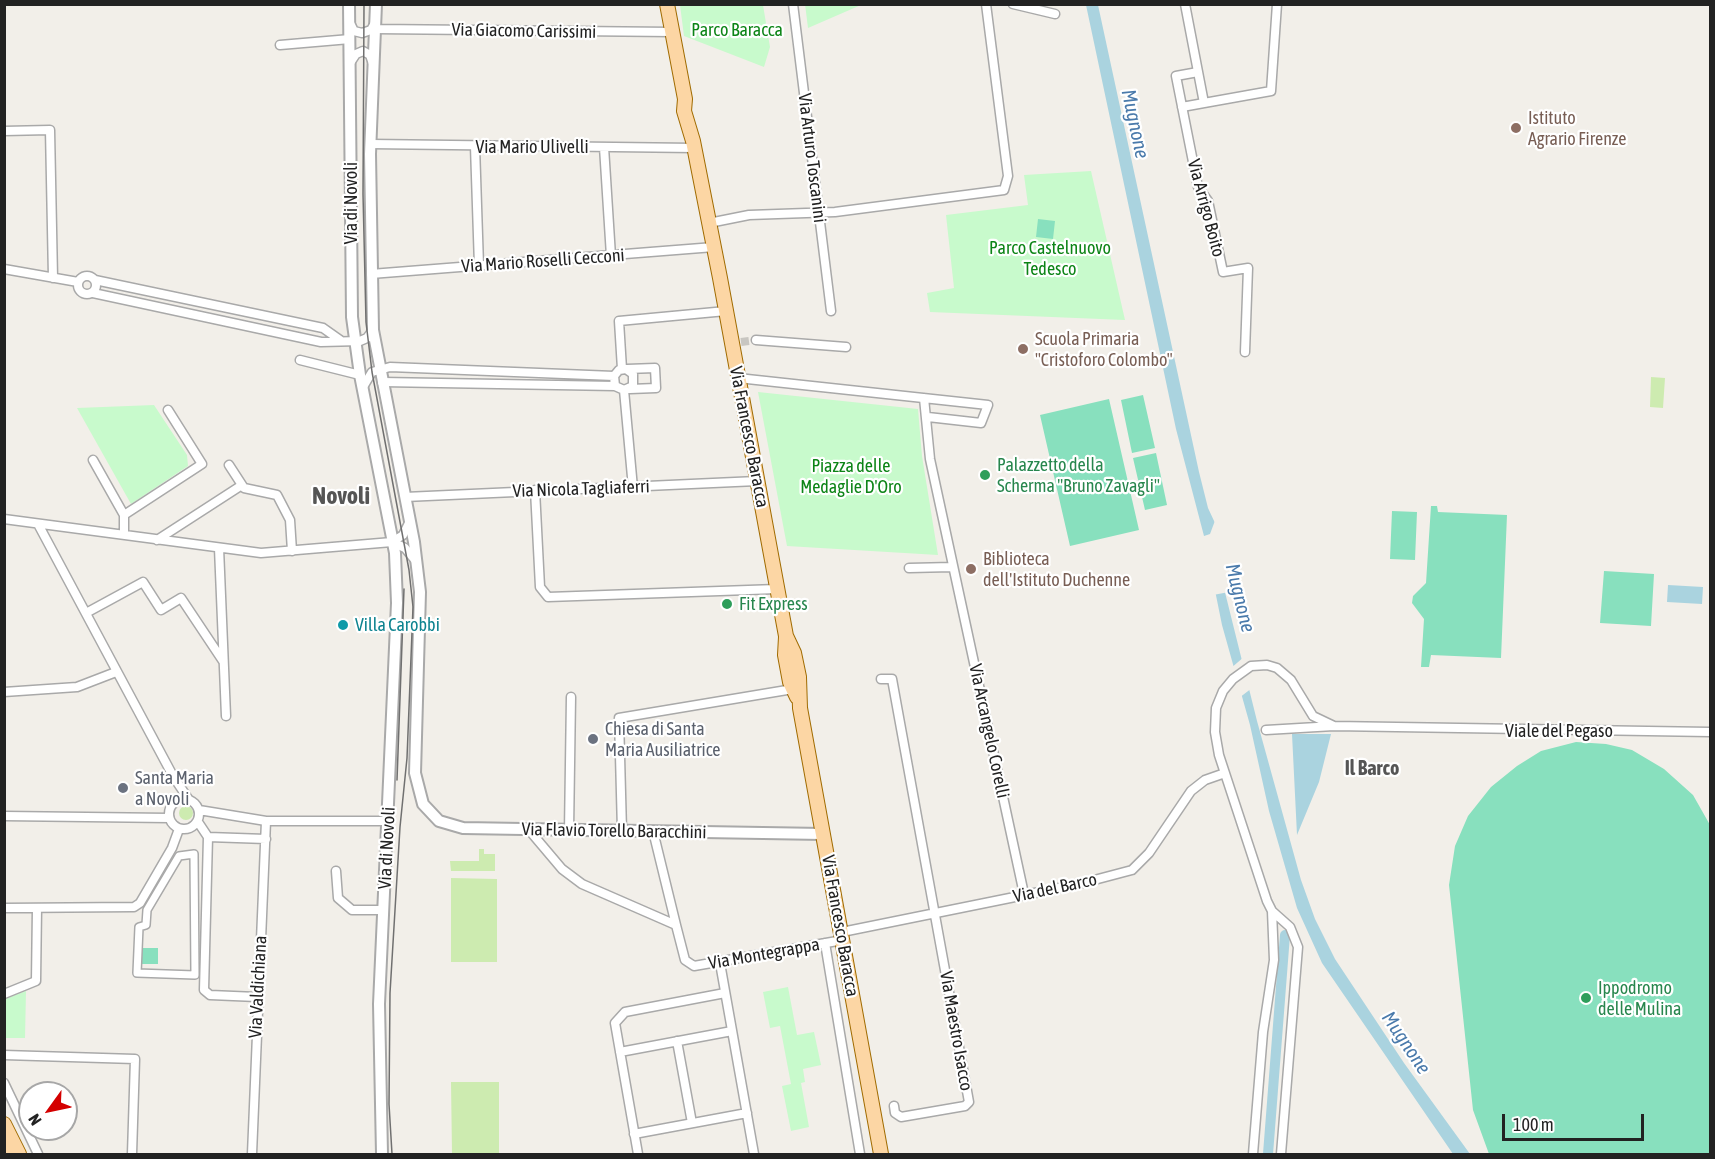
<!DOCTYPE html>
<style>
body{margin:0}
#map{position:relative;width:1715px;height:1159px;overflow:hidden;background:#f2efe9;font-family:"Asap Condensed",sans-serif}
canvas{display:block}
.frame{position:absolute;inset:0;border:6px solid #222;pointer-events:none}
.north{position:absolute;left:18px;top:1081px;width:60px;height:60px;box-sizing:border-box;background:#fff;border:2px solid #a7a7a7;border-radius:50%;rotate:237deg;font-size:16px;font-weight:700;line-height:24px;text-align:center;color:#222}
.north::after{content:'';display:block;margin:auto;width:21px;height:27px;background:#d40000;clip-path:polygon(50% 0,100% 100%,50% 72%,0 100%)}
.scale{position:absolute;left:1502px;top:1114px;width:142px;height:27px;box-sizing:border-box;border:3px solid #222;border-top:0;padding-left:8px;font-size:18px;line-height:21px;white-space:nowrap;color:#222;-webkit-text-stroke:4px #fff;paint-order:stroke}
</style>
<div id="map">
<canvas width="1715" height="1159"></canvas>
<div class="frame"></div>
<div class="north">N</div>
<div class="scale">100 m</div>
</div>
<script>
const c = document.querySelector('canvas').getContext('2d');
c.lineJoin = 'round';
function paint(path, color) {
  c.fillStyle = color;
  c.fill(path, 'evenodd');
}
function poly(rows) {
  const path = new Path2D();
  for (const r of rows) {
    if (r.length === 3) {
      path.moveTo(r[0] + r[2], r[1]);
      path.arc(r[0], r[1], r[2], 0, 2 * Math.PI);
      continue;
    }
    path.moveTo(r[0], r[1]);
    for (let i = 2; i < r.length; i += 2) path.lineTo(r[i], r[i + 1]);
  }
  return path;
}
function trace(path, color, width, dash) {
  c.strokeStyle = color;
  c.lineWidth = width;
  c.lineCap = dash ? 'butt' : 'round';
  c.setLineDash(dash || []);
  c.stroke(path);
}
function label(font, color, halo, rows, align = 'center') {
  c.font = font + ' "Asap Condensed",sans-serif';
  c.lineWidth = 4.5;
  c.setLineDash([]);
  c.textBaseline = 'middle';
  c.strokeStyle = halo;
  c.fillStyle = color;
  for (const [text, x, y, turn = 0] of rows) {
    c.save();
    c.translate(x, y);
    c.rotate((+turn || 0) * Math.PI / 180);
    c.textAlign = isNaN(turn) ? turn : align;
    if (halo) c.strokeText(text, 0, 0);
    c.fillText(text, 0, 0);
    c.restore();
  }
}
const grass = poly([
 [1651,377,1665,378,1663,408,1650,407],
 [186,813,7],
 [479,849,484,849,484,854,495,854,495,871,451,871,450,861,479,861],
 [451,878,497,879,497,962,451,962],
 [451,1082,499,1082,499,1154,452,1154]
]);
const park = poly([
 [805,4,861,4,861,5,808,28],
 [680,5,763,5,770,47,764,67,684,36],
 [1091,171,1125,320,930,312,927,293,954,288,946,215,1028,205,1024,175],
 [758,392,918,409,922,456,938,555,787,546],
 [154,405,187,455,188,466,131,504,77,408],
 [788,987,797,1035,814,1032,821,1065,803,1069,805,1082,801,1083,809,1127,791,1131,782,1086,791,1084,780,1026,770,1028,763,992],
 [26,991,25,1038,5,1038,5,999]
]);
const pitch = poly([
 [1038,219,1055,221,1053,239,1036,237],
 [1143,395,1155,448,1132,453,1121,400],
 [1109,399,1139,530,1070,546,1040,415],
 [1156,453,1167,505,1145,510,1133,458],
 [1431,506,1437,506,1438,512,1507,515,1501,658,1431,655,1429,667,1421,667,1424,619,1412,603,1413,596,1426,583],
 [1392,511,1417,512,1415,560,1390,559],
 [1604,571,1654,574,1651,626,1600,623],
 [1576,742,1606,744,1632,750,1664,769,1693,795,1710,825,1710,1154,1489,1154,1473,1110,1449,885,1455,846,1468,816,1491,787,1517,766,1541,751],
 [141,948,158,948,158,964,141,964]
]);
const water = poly([
 [1086,5,1098,5,1199,472,1208,508,1215,523,1211,536,1257,721,1301,880,1315,919,1335,959,1404,1063,1470,1154,1453,1154,1322,963,1297,908,1269,811,1250,725,1222,625,1204,536,1176,429],
 [1668,585,1703,587,1702,604,1667,602],
 [1292,734,1331,734,1319,782,1297,835]
]);
const pier = poly([
 [1216,518,1218,523,1214,536,1229,592,1213,595,1201,537,1210,534],
 [1245,656,1252,688,1239,698,1230,669]
]);
const canal = poly([
 [1268,1154,1285,935]
]);
const minorTunnel = poly([
 [741,342,756,340]
]);
const pedestrian = poly([
 [194,854,195,975,137,973,139,927,146,925,147,910,179,856,194,854]
]);
const minor = poly([
 [793,4,831,311],
 [1013,4,1055,14],
 [349,21,354,31,362,33,371,30,375,23],
 [376,29,673,32],
 [280,45,350,39],
 [350,63,356,54,363,51,370,55,373,64],
 [1198,72,1176,76,1198,187,1208,201,1223,272,1248,268,1245,352],
 [1204,103,1271,91,1277,4],
 [1182,107,1204,103,1185,4],
 [4,131,50,130,53,278],
 [370,144,695,148],
 [475,146,479,266],
 [604,147,611,256],
 [709,223,749,215,835,212,1004,190,1008,176,986,4],
 [4,269,78,282],
 [371,274,714,247],
 [87,285,9],
 [95,280,323,328,340,340],
 [93,293,321,342,360,341,367,338,373,330],
 [756,340,846,347],
 [300,360,360,375],
 [622,369,619,321,726,311],
 [627,369,655,368,656,388,630,389],
 [738,378,988,405,981,423,928,417],
 [382,382,615,386,624,390,633,386,633,374,626,369,619,370,614,376,615,386],
 [363,387,372,372,390,367,614,376],
 [624,390,633,488],
 [924,398,930,459,1024,894],
 [93,460,124,515],
 [229,465,242,485],
 [535,490,540,587,548,597,777,589],
 [405,497,757,481],
 [4,519,261,553,392,542,403,535,410,521],
 [38,524,173,776,189,800],
 [124,534,124,515,202,464,168,410],
 [157,540,242,485,244,488,277,495,290,520,292,551],
 [392,542,405,548,415,560],
 [219,548,226,716],
 [909,568,952,567],
 [86,613,143,582,161,610,181,598,223,661],
 [881,679,892,679,969,1102,965,1106,901,1117,895,1113,894,1106],
 [4,692,77,687,116,672],
 [1266,730,1334,726,1710,732],
 [184,814,15],
 [199,810,266,821,388,821],
 [4,816,169,818],
 [198,822,208,837,204,990,210,995,257,997],
 [529,830,562,869,582,884,676,925,685,960,694,966,843,940],
 [569,831,571,697],
 [622,831,619,718,793,689],
 [653,831,676,925],
 [208,837,266,839],
 [336,871,338,898,352,910,384,910],
 [4,908,134,907,140,903,172,848,179,829],
 [842,932,1079,884,1132,870,1149,853,1191,791,1205,780,1225,773],
 [825,943,860,1154],
 [720,963,754,1154],
 [4,994,36,981,37,908],
 [677,1041,692,1123],
 [620,1052,732,1031],
 [4,1055,135,1059,132,1154],
 [4,1083,38,1154],
 [634,1134,747,1113],
 [252,1154,266,821],
 [638,1154,615,1023,625,1012,725,993],
 [1253,1154,1263,1032,1274,960,1272,911],
 [1281,1154,1298,947,1290,927,1272,911,1267,901,1219,755,1215,732,1216,708,1223,691,1233,679,1251,666,1267,665,1277,668,1291,680,1313,716,1334,726]
]);
const tertiary = poly([
 [349,4,352,317,360,375,395,553,397,603,379,1004,382,1154],
 [376,4,370,154,373,330,414,542,420,592,415,773,423,804,439,821,463,828,823,834]
]);
const primary = poly([
 [667,4,685,99,684,111,693,141,720,278,786,636,794,653,799,677,800,708,881,1154],
 [786,637,785,655,790,682,797,697],
 [4,1124,19,1154],
 [4,1147,8,1154]
]);
const tram = poly([
 [364,4,363,194,366,322,372,372,409,570,413,607,407,758,400,827,390,993,389,1104,392,1154],
 [397,780,404,589]
]);
const markers = [
 [1516,128,6,"#8d6e63"],
 [1023,349,6,"#8d6e63"],
 [985,475,6,"#2e9e5b"],
 [971,569,6,"#8d6e63"],
 [727,604,6,"#2e9e5b"],
 [343,625,6,"#0f9aa8"],
 [593,739,6,"#6b7280"],
 [123,788,6,"#6b7280"],
 [1586,998,6,"#2e9e5b"]
];
const parkNames = [
 ["Parco Baracca",737,30],
 ["Parco Castelnuovo",1050,248],
 ["Tedesco",1050,269],
 ["Piazza delle",851,466],
 ["Medaglie D'Oro",851,487]
];
const streetNames = [
 ["Via Giacomo Carissimi",524,31,1],
 ["Via Mario Ulivelli",532,147],
 ["Via Arturo Toscanini",812,158,83],
 ["Via di Novoli",351,203,-90],
 ["Via Arrigo Boito",1206,208,75],
 ["Via Mario Roselli Cecconi",543,261,-4],
 ["Via Francesco Baracca",749,437,79],
 ["Via Nicola Tagliaferri",581,489,-2],
 ["Via Arcangelo Corelli",989,731,78],
 ["Viale del Pegaso",1559,731],
 ["Via Flavio Torello Baracchini",614,831,1],
 ["Via di Novoli",387,848,-87],
 ["Via del Barco",1055,888,-12],
 ["Via Francesco Baracca",840,926,80],
 ["Via Montegrappa",764,954,-10],
 ["Via Valdichiana",258,987,-87],
 ["Via Maestro Isacco",956,1031,80]
];
const educationNames = [
 ["Istituto",1528,118],
 ["Agrario Firenze",1528,139],
 ["Scuola Primaria",1035,339],
 ["\"Cristoforo Colombo\"",1035,360],
 ["Biblioteca",983,559],
 ["dell'Istituto Duchenne",983,580]
];
const leisureNames = [
 ["Palazzetto della",997,465],
 ["Scherma \"Bruno Zavagli\"",997,486],
 ["Fit Express",739,604],
 ["Ippodromo",1598,988],
 ["delle Mulina",1598,1009]
];
const cultureNames = [
 ["Villa Carobbi",355,625]
];
const worshipNames = [
 ["Chiesa di Santa",605,729],
 ["Maria Ausiliatrice",605,750],
 ["Santa Maria",135,778],
 ["a Novoli",135,799]
];
const waterNames = [
 ["Mugnone",1135,124,78],
 ["Mugnone",1240,598,76],
 ["Mugnone",1406,1043,56]
];
const neighbourhoodNames = [
 ["Il Barco",1372,769]
];
const districtNames = [
 ["Novoli",341,496]
];
paint(grass, '#cdebb0');
paint(park, '#c8facc');
paint(pitch, '#88e0be');
paint(water, '#aad3df');
paint(pier, '#f2efe9');
trace(canal, '#aad3df', 10);
trace(minorTunnel, '#c8c6c1', 8, [8, 4]);
trace(pedestrian, '#a9a9a9', 10);
trace(minor, '#a9a9a9', 11);
trace(tertiary, '#a9a9a9', 14);
trace(primary, '#a06b00', 16);
trace(pedestrian, '#fff', 7);
trace(minor, '#fff', 8);
trace(tertiary, '#fff', 10);
trace(primary, '#fcd6a4', 14);
trace(tram, '#707070', 1.5);
for (const [x, y, r, color] of markers) {
  const dot = new Path2D();
  dot.arc(x, y, r, 0, 2 * Math.PI);
  c.fillStyle = color;
  c.fill(dot);
  trace(dot, '#fff', 2);
}
label('18px', '#0c8416', '#fff', parkNames);
label('18px', '#222', '#fff', streetNames);
label('18px', '#785e54', '#fff', educationNames, 'left');
label('18px', '#27864d', '#fff', leisureNames, 'left');
label('18px', '#0d838f', '#fff', cultureNames, 'left');
label('18px', '#5b616d', '#fff', worshipNames, 'left');
label('italic 20px', '#4a7aab', '#fff', waterNames);
label('bold 20px', '#555', '#fff', neighbourhoodNames);
label('bold 24px', '#555', '#fff', districtNames);
</script>
